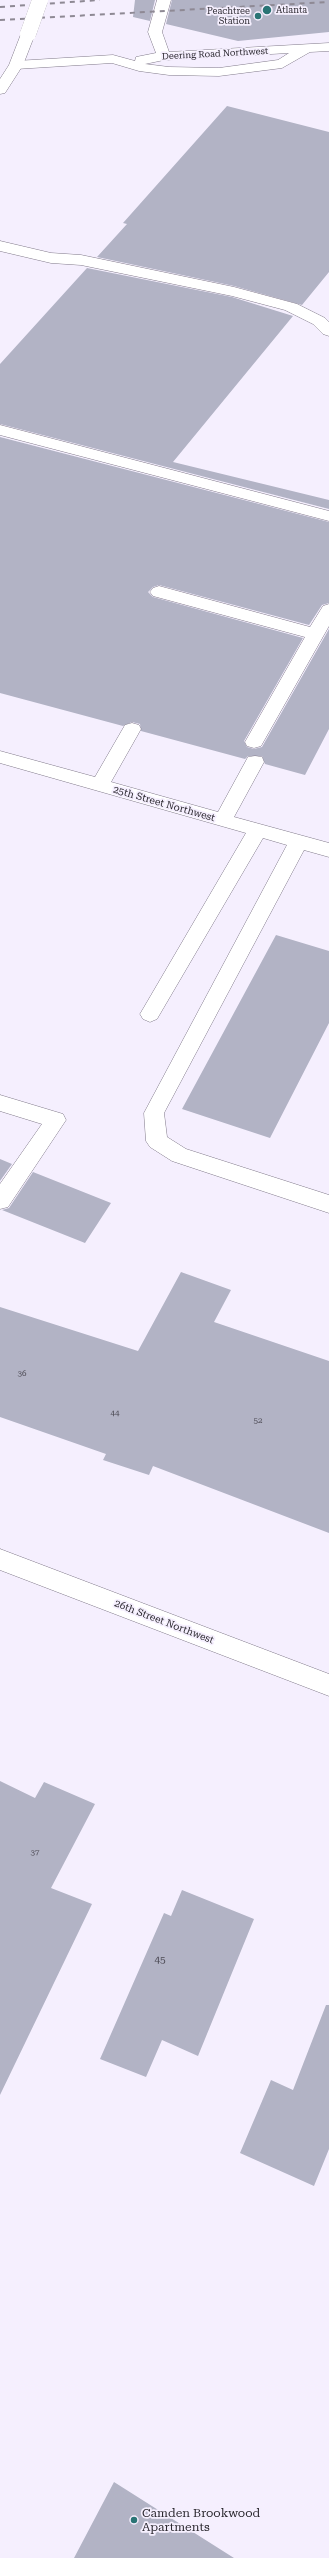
<!DOCTYPE html>
<style>
body{margin:0}
canvas{display:block;background:#f5effe}
</style>
<canvas width="329" height="2558"></canvas>
<script>
const c = document.querySelector('canvas').getContext('2d');
c.lineJoin = 'round';
function paint(path, color) {
  c.fillStyle = color;
  c.fill(path, 'evenodd');
}
function poly(rows) {
  const path = new Path2D();
  for (const r of rows) {
    path.moveTo(r[0], r[1]);
    for (let i = 2; i < r.length; i += 2) path.lineTo(r[i], r[i + 1]);
  }
  return path;
}
function trace(path, color, width, dash) {
  c.strokeStyle = color;
  c.lineWidth = width;
  c.lineCap = dash ? 'butt' : 'round';
  c.setLineDash(dash || []);
  c.stroke(path);
}
function label(font, color, halo, rows, align = 'center') {
  c.font = font + ' "Roboto Serif",serif';
  c.lineWidth = 3.5;
  c.setLineDash([]);
  c.textBaseline = 'middle';
  c.strokeStyle = halo;
  c.fillStyle = color;
  for (const [text, x, y, turn = 0] of rows) {
    c.save();
    c.translate(x, y);
    c.rotate((+turn || 0) * Math.PI / 180);
    c.textAlign = isNaN(turn) ? turn : align;
    if (halo) c.strokeText(text, 0, 0);
    c.fillText(text, 0, 0);
    c.restore();
  }
}
const building = poly([
 [135,0,155,0,150,21,133,17],
 [172,0,329,0,329,32,238,41,166,24],
 [227,106,329,132,329,272,302,305,234,286,97,257,127,224,123,223],
 [87,268,232,297,293,316,173,462,329,500,329,509,0,424,0,364],
 [0,437,329,522,329,603,322,605,309,625,159,585,153,587,148,592,153,597,303,638,244,741,247,747,254,749,262,747,329,629,329,729,305,775,265,764,262,756,248,756,245,759,141,731,140,724,132,722,123,726,0,693],
 [276,935,329,951,329,1023,270,1138,182,1109],
 [0,1159,12,1164,0,1181],
 [33,1172,111,1203,85,1243,2,1210,9,1208],
 [181,1272,231,1290,214,1322,329,1361,329,1533,153,1466,149,1475,103,1460,106,1454,0,1417,0,1307,138,1351],
 [0,1781,35,1798,44,1782,95,1804,51,1888,92,1904,0,2095],
 [182,1890,254,1919,198,2056,162,2040,146,2077,100,2059,164,1913,171,1916],
 [326,2005,329,2005,329,2149,314,2186,240,2153,271,2080,293,2090],
 [114,2482,234,2558,74,2558]
]);
const minor = poly([
 [157,0,171,0,162,32,169,52,329,43,329,51,310,52,282,68,219,76,169,75,139,71,112,63,16,69,9,65,16,61,113,55,135,61,136,57,156,53,148,32,157,0],
 [289,53,278,60,219,68,169,67,145,64,164,60,289,53],
 [0,241,51,253,81,255,234,287,297,304,325,318,329,322,329,336,323,334,313,324,285,310,232,296,81,265,51,263,0,251,0,241],
 [0,425,329,511,329,521,0,435,0,425],
 [159,586,310,627,323,606,329,604,329,626,261,746,254,748,247,746,245,742,305,637,153,596,150,592,153,588,159,586],
 [132,723,139,725,141,729,111,782,218,812,248,757,255,756,262,757,264,762,234,817,329,843,329,857,304,850,164,1113,167,1137,186,1149,329,1195,329,1213,172,1161,150,1147,146,1141,144,1113,287,845,263,838,157,1019,150,1022,143,1019,140,1014,143,1009,246,833,0,763,0,751,95,777,125,725,132,723],
 [0,1095,63,1114,66,1120,8,1207,0,1209,0,1184,42,1124,0,1111,0,1095],
 [0,1549,329,1674,329,1696,0,1570,0,1549]
]);
const highway = poly([
 [28,30,35,34,23,65,5,93,0,94,0,79,9,65,21,34,28,30]
]);
const rail = poly([
 [0,7,100,0],
 [0,20,329,2]
]);
const majorBridge = poly([
 [28,34,40,0]
]);
const markers = [
 [267,10,5,"#2a7475"],
 [258,16,4,"#2a7475"],
 [134,2520,4,"#2a7475"]
];
const numberNames = [
 ["36",22,1374],
 ["44",115,1414],
 ["52",258,1421],
 ["37",35,1853]
];
const farPoinames = [
 ["Atlanta",276,10],
 ["Peachtree",250,11,"right"],
 ["Station",250,21,"right"]
];
const farStreetnames = [
 ["Deering Road Northwest",215,54,-3]
];
const streetNames = [
 ["25th Street Northwest",164,804,16],
 ["26th Street Northwest",164,1622,21]
];
const nearNumbernames = [
 ["45",160,1960]
];
const nearPoinames = [
 ["Camden Brookwood",142,2513],
 ["Apartments",142,2527]
];
paint(building, '#b2b3c5');
trace(minor, '#817a8a', 1);
trace(highway, '#817a8a', 1);
paint(minor, '#fff');
paint(highway, '#fff');
trace(rail, '#8e8994', 2, [5, 5]);
trace(majorBridge, '#817a8a', 16, []);
trace(majorBridge, '#fff', 16);
for (const [x, y, r, color] of markers) {
  const dot = new Path2D();
  dot.arc(x, y, r, 0, 2 * Math.PI);
  c.fillStyle = color;
  c.fill(dot);
  trace(dot, '#f5effe', 1.5);
}
label('8px', '#4c4a54', null, numberNames);
label('9px', '#2a272e', '#f5effe', farPoinames, 'left');
label('9px', '#2a272e', '#f5effe', farStreetnames);
label('10px', '#2a272e', '#f5effe', streetNames);
label('10px', '#4c4a54', null, nearNumbernames);
label('12px', '#2a272e', '#f5effe', nearPoinames, 'left');
</script>
